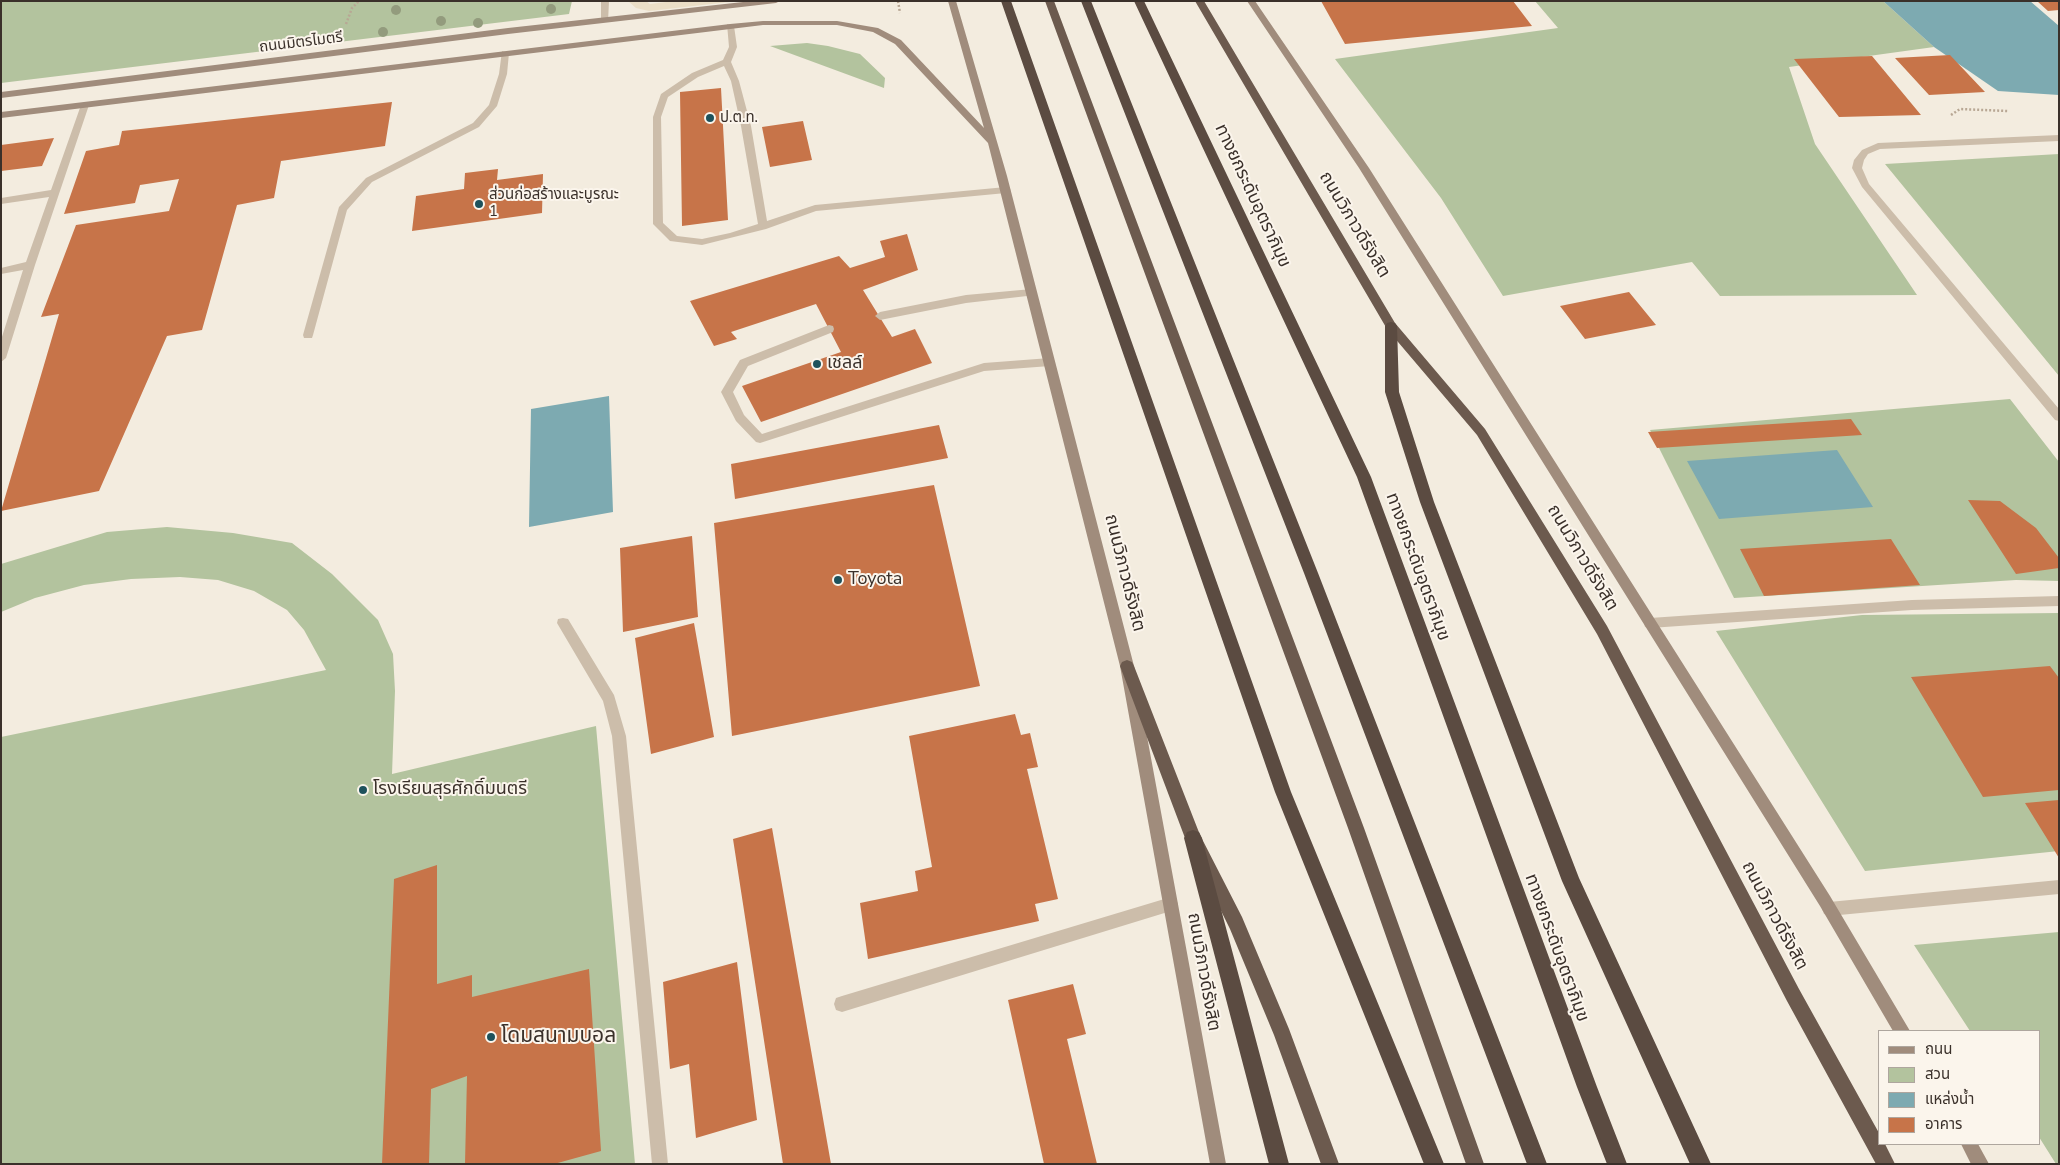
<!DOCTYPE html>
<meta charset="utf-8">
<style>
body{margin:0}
#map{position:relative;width:2060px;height:1165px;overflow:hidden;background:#f3ecdf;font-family:"Nunito Sans","Noto Sans Thai",sans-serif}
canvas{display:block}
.frame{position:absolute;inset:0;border:2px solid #3a302a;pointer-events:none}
.legend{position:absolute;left:1878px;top:1030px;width:162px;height:115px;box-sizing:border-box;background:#fbf5ec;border:1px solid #aea69e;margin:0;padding:6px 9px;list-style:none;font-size:15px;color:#3a302a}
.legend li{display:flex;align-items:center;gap:10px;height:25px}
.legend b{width:25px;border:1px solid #aea69e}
</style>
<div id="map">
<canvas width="2060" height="1165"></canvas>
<div class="frame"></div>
<ul class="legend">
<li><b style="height:6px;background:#a08c7c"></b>ถนน</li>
<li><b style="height:14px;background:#b3c39e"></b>สวน</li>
<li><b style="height:14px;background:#7daab1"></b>แหล่งน้ำ</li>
<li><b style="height:14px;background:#c77449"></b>อาคาร</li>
</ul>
</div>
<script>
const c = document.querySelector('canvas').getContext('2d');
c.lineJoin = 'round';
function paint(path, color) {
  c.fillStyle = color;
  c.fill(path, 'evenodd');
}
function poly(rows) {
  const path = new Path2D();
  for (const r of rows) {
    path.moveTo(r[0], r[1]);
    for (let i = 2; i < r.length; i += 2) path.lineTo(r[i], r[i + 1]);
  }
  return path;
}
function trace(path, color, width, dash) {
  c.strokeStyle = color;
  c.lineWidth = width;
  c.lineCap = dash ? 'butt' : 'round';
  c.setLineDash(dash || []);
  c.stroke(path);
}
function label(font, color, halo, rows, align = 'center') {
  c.font = font + ' "Nunito Sans","Noto Sans Thai",sans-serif';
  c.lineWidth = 4;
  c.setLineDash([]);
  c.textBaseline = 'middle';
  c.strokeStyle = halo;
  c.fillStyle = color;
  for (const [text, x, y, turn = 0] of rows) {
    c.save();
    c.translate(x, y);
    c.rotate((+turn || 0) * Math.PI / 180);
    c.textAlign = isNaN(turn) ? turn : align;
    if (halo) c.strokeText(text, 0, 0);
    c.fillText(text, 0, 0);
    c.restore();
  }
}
const green = poly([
 [1,1,572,1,569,14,1,83],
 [1535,1,1883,1,1934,47,1789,67,1815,144,1917,295,1720,296,1692,262,1503,296,1441,198,1335,59,1558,28],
 [807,43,828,46,860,54,885,78,884,88,770,46],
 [2059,154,2059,376,1885,164],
 [2010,399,2059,462,2059,581,2016,580,1734,598,1650,430],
 [167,527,233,533,292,543,332,574,378,620,393,654,395,691,392,774,596,726,635,1164,1,1164,1,737,326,670,304,630,287,610,254,591,218,580,180,577,131,579,84,585,35,598,1,612,1,564,107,532],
 [2059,613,2059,851,1865,871,1716,631,1862,615],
 [2059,932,2059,1164,2056,1164,2039,1137,2039,1031,1970,1031,1914,945]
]);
const plaza = poly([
 [628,1,646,1,650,4,674,1,738,1,649,11,636,8]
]);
const water = poly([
 [1883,1,2030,1,2059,26,2059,95,1998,91,1934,47],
 [609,396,613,512,529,527,531,409],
 [1837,450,1873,507,1719,519,1687,461]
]);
const building = poly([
 [1321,1,1513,1,1532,26,1345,44],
 [2037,1,2059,1,2059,10,2048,11],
 [1950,55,1985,92,1929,95,1895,58],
 [1872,56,1921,115,1839,117,1794,59],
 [721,88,728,220,682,226,680,92],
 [392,102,385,146,281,161,274,198,237,205,202,330,167,336,99,491,1,511,59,314,41,317,76,225,169,211,179,179,140,185,135,203,64,214,86,151,119,145,122,131],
 [803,121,812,160,770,167,762,127],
 [54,138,42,166,1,171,1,145],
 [498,169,497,180,543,174,542,213,412,231,416,196,464,189,465,173],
 [907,234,918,270,863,290,892,337,915,329,932,363,761,422,742,386,841,352,816,304,731,332,737,339,714,346,690,301,839,256,850,268,885,257,880,241],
 [1629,292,1656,325,1585,339,1560,306],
 [1851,419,1862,435,1657,448,1648,432],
 [939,425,948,458,735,499,731,464],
 [934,485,980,686,732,736,714,523],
 [1968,500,2000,501,2036,528,2059,558,2059,568,2016,574],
 [692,536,698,617,623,632,620,548],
 [1891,539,1920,585,1764,596,1740,549],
 [694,623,714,737,651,754,635,638],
 [2050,666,2059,678,2059,790,1983,797,1911,677],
 [1015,714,1021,735,1030,733,1038,767,1027,769,1058,899,1035,904,1039,921,868,959,860,903,918,891,915,871,932,867,909,736],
 [2059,800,2059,858,2025,803],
 [772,828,831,1164,783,1164,733,839],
 [437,865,437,984,472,975,472,997,589,969,601,1151,554,1164,465,1164,467,1076,431,1089,429,1164,382,1164,394,879],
 [737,962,757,1120,696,1138,689,1064,670,1069,663,982],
 [1073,984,1086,1034,1067,1039,1097,1164,1044,1164,1008,1000]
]);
const path = poly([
 [898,1,900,13],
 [346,24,352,8,359,1],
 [1951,115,1960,109,2008,111]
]);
const service = poly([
 [727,24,734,26,737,47,731,62,739,81,751,126,767,221,815,205,1006,187,1011,190,1006,193,816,211,766,229,702,245,670,241,653,224,653,117,661,94,692,73,723,60,729,47,727,24],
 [724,66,731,81,741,126,758,224,730,233,702,239,677,236,663,223,661,117,668,97,698,77,724,66],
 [502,51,509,53,507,74,497,106,479,127,372,182,347,210,313,335,312,338,304,338,303,335,339,207,366,178,473,123,489,105,499,74,502,51],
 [85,102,89,105,35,265,6,358,1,362,1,340,23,270,1,274,1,268,26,262,49,197,1,204,1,198,51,190,81,105,85,102],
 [2059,135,2059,141,1880,149,1868,154,1864,160,1862,168,1869,184,2059,409,2059,421,2055,420,1862,187,1852,168,1854,160,1862,150,1878,143,2059,135],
 [1032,289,1037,293,1036,295,966,303,880,320,875,316,880,312,966,295,1032,289],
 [829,325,833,326,834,329,833,332,748,366,733,392,744,415,762,434,984,363,1050,358,1055,362,1050,366,984,371,760,443,756,442,736,421,721,392,740,360,829,325],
 [2059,596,2059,606,1912,610,1650,628,1645,627,1644,623,1645,619,1650,618,1912,600,2059,596],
 [563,618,568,619,614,695,626,736,668,1164,652,1164,612,736,603,701,557,623,558,619,563,618],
 [2059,880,2059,894,1829,916,1824,914,1822,909,1824,904,1829,902,2059,880],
 [1171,897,1176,899,1178,904,1176,909,1171,911,842,1012,836,1010,834,1004,836,998,842,996,1171,897]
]);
const tertiary = poly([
 [601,1,609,1,608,22,601,20,601,1]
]);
const secondary = poly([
 [752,1,780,1,776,3,508,34,1,98,1,92,508,28,752,1],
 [948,1,956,1,1007,176,1134,666,1226,1164,1210,1164,1120,666,988,143,895,44,873,32,837,25,763,25,1,118,1,112,730,24,763,21,837,21,878,28,901,40,984,128,948,1],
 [1247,1,1255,1,1369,168,1830,896,1910,1031,1893,1031,1820,906,1359,168,1247,1],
 [1961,1144,1978,1144,1989,1164,1971,1164,1961,1144]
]);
const trunk = poly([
 [1045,1,1054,1,1364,828,1484,1164,1466,1164,1348,828,1045,1],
 [1195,1,1204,1,1395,323,1485,429,1607,626,1799,989,1879,1133,1879,1144,1885,1144,1895,1164,1876,1164,1787,1001,1597,634,1477,435,1387,329,1195,1],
 [1127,660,1132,662,1134,666,1200,835,1242,917,1289,1029,1339,1164,1321,1164,1274,1035,1230,929,1185,838,1120,666,1122,662,1127,660]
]);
const motorway = poly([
 [1001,1,1011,1,1291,792,1444,1164,1424,1164,1275,792,1001,1],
 [1081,1,1091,1,1318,573,1547,1164,1527,1164,1304,573,1081,1],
 [1134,1,1144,1,1371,477,1597,1087,1627,1164,1607,1164,1577,1087,1357,477,1134,1],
 [1391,322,1395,323,1397,326,1399,392,1434,502,1579,878,1711,1164,1690,1164,1562,881,1420,502,1385,392,1385,326,1387,323,1391,322],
 [1193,830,1199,832,1202,838,1289,1164,1269,1164,1184,838,1187,832,1193,830]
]);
const trees = [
 [551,9],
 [396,10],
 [441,21],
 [478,23],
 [383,32]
];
const markers = [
 [710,118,5,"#1e525c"],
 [479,204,5,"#1e525c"],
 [817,364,5,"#1e525c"],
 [838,580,5,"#1e525c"],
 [363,790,5,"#1e525c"],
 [491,1037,5,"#1e525c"]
];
const farStreetnames = [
 ["ถนนมิตรไมตรี",301,43,-7]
];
const farPoinames = [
 ["ป.ต.ท.",720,118],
 ["ส่วนก่อสร้างและบูรณะ",489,195],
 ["1",489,212]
];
const streetNames = [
 ["ทางยกระดับอุตราภิมุข",1252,196,65],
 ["ถนนวิภาวดีรังสิต",1354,225,59],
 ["ถนนวิภาวดีรังสิต",1582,558,59],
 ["ทางยกระดับอุตราภิมุข",1417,567,70],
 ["ถนนวิภาวดีรังสิต",1124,573,76],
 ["ถนนวิภาวดีรังสิต",1774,916,62],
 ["ทางยกระดับอุตราภิมุข",1556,948,70],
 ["ถนนวิภาวดีรังสิต",1203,972,80]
];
const poiNames = [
 ["เชลล์",827,364],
 ["Toyota",848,580],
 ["โรงเรียนสุรศักดิ์มนตรี",373,790]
];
const nearPoinames = [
 ["โดมสนามบอล",501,1037]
];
paint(green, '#b3c39e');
paint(plaza, '#ebdec6');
paint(water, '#7daab1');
paint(building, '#c77449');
trace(path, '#b8a794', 2.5, [2, 2]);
paint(service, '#ccbdaa');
paint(tertiary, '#ccbdaa');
paint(secondary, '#a08c7c');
paint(trunk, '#6c5a4e');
paint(motorway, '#5b4b41');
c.fillStyle = '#939b7d';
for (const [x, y] of trees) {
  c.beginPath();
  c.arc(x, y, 5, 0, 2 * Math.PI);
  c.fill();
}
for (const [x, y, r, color] of markers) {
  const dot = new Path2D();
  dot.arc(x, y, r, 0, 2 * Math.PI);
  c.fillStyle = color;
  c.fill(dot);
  trace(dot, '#fbf5ec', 2);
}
label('15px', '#3a302a', '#fbf5ec', farStreetnames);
label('15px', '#3a302a', '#fbf5ec', farPoinames, 'left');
label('18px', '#3a302a', '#fbf5ec', streetNames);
label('18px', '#3a302a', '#fbf5ec', poiNames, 'left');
label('21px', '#3a302a', '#fbf5ec', nearPoinames, 'left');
</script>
